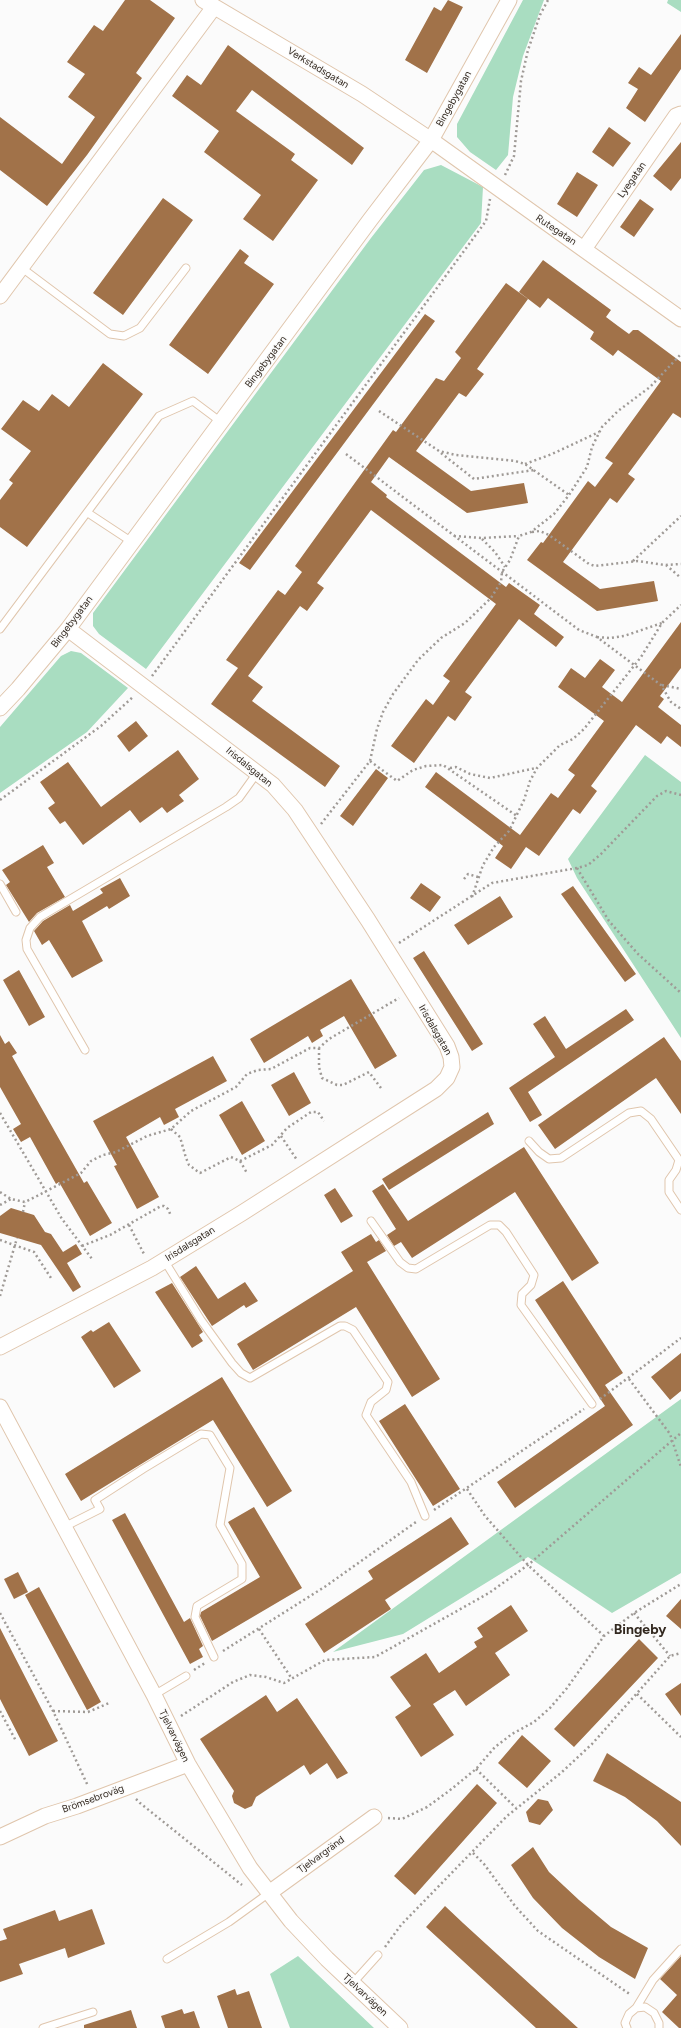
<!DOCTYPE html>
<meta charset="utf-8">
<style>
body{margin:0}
canvas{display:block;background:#fbfbfb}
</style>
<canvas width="681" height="2028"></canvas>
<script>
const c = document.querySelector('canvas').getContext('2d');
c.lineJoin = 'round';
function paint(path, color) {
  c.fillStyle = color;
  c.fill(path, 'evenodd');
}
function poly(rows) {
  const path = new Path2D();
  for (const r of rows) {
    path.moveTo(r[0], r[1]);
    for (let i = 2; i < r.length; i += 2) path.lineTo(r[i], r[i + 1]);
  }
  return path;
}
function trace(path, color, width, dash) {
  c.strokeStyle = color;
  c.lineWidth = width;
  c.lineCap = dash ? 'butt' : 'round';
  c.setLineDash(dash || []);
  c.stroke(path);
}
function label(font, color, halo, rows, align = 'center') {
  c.font = font + ' Figtree,sans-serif';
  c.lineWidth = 3;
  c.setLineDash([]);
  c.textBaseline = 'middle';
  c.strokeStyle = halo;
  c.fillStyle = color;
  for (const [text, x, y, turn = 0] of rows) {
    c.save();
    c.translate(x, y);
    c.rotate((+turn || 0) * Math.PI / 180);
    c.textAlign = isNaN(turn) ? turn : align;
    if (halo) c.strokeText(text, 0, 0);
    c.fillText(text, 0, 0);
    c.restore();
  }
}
const green = poly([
 [523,0,544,0,523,56,513,97,508,155,496,170,470,152,457,137,457,124],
 [668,0,681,0,681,12,667,3],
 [441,165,483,187,481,223,146,669,99,634,93,626,93,613,371,238,424,170],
 [71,651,81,653,128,688,87,732,0,793,0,727,61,656],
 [645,755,681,782,681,1038,577,878,568,859],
 [681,1399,681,1573,612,1613,528,1557,403,1634,333,1652],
 [298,1956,374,2028,290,2028,270,1974]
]);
const building = poly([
 [125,0,150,0,175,18,136,73,142,78,87,155,47,206,0,170,0,117,62,164,95,117,68,97,85,74,67,62,94,25,103,31],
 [448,0,463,7,427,73,405,60,434,7,441,11],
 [681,34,681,69,645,122,626,108,638,89,628,83,639,67,651,75],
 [228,45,364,148,352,165,252,90,236,111,295,154,291,160,318,180,273,241,243,219,261,195,204,152,219,131,172,96,187,75,201,85],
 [609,127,631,143,613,167,592,152],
 [681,142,681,178,671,191,653,176],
 [577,172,598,185,577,217,557,204],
 [163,198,193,220,123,315,93,293],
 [640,199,654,209,634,237,620,227],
 [240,249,249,256,244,263,274,284,208,374,169,345],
 [543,260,611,310,606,317,618,326,629,334,633,330,638,330,681,362,681,418,673,413,628,474,635,479,617,503,610,498,563,562,600,589,654,581,658,601,597,611,527,560,541,542,543,543,588,481,595,487,613,463,605,458,661,381,618,350,613,356,590,339,594,332,548,298,540,308,519,292],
 [506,283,528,299,477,369,484,374,466,397,459,393,416,451,471,491,524,483,528,503,467,513,389,457,371,482,387,495,386,497,506,587,509,583,540,605,534,614,564,637,556,647,519,619,465,692,472,697,455,721,448,716,414,763,391,746,426,699,433,705,450,681,443,676,496,604,371,510,317,583,324,588,307,611,300,606,248,676,263,687,252,701,340,766,325,787,211,704,238,668,226,660,278,590,285,595,302,572,295,566,393,430,396,432,436,378,444,381,453,369,461,358,455,352],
 [425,314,435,321,250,570,239,563],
 [103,363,143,394,27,547,0,527,0,500,13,483,9,480,31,451,1,429,23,400,39,411,52,394,69,407],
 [681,622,681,668,660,696,664,699,658,707,681,725,681,747,667,736,661,744,636,725,591,786,597,791,580,814,573,809,539,856,526,847,511,869,495,858,503,846,425,787,436,772,520,835,551,793,558,798,575,775,568,770,604,721,558,687,571,668,585,678,600,659,615,670,602,687,622,702],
 [136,721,148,736,129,752,117,736],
 [178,750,199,779,179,795,184,801,167,813,162,807,140,823,130,810,83,845,65,821,60,824,48,808,55,803,40,782,68,762,101,807],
 [376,769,388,778,353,826,340,816],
 [43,845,54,863,47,867,65,897,37,913,29,922,6,885,10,882,2,870],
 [120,878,130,896,109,909,107,906,82,921,103,961,72,978,49,940,42,945,34,931,43,921,70,905,73,911,103,893,100,889],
 [421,883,441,897,430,912,410,898],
 [573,886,636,974,625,982,561,894],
 [500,896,513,917,468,945,454,925],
 [424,951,483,1044,472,1051,413,958],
 [19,970,45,1017,29,1026,3,980],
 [351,979,397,1056,375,1069,344,1016,320,1030,323,1036,312,1043,308,1036,264,1063,250,1039],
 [626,1009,634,1020,528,1092,542,1115,530,1122,509,1088,555,1057,533,1024,545,1016,566,1049],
 [0,1035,5,1044,9,1041,17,1053,12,1056,84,1183,87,1181,112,1223,90,1236,59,1182,56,1184,30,1137,21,1142,13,1129,21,1124,0,1087],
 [664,1037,681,1061,681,1114,656,1078,555,1149,538,1125],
 [213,1056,227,1081,175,1109,179,1117,164,1125,160,1117,126,1137,159,1197,137,1209,114,1166,117,1165,93,1121],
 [294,1072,311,1103,289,1116,271,1085],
 [242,1101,265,1141,242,1155,219,1115],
 [488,1112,494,1124,389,1190,382,1179],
 [524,1147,599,1263,572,1281,515,1192,412,1258,401,1242,394,1246,387,1235,396,1229,372,1191,383,1184,408,1221],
 [335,1188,353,1216,341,1223,324,1195],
 [11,1208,34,1215,45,1232,51,1234,63,1252,76,1244,82,1254,67,1263,81,1287,73,1292,41,1245,0,1233,0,1216],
 [371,1234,376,1242,379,1240,386,1251,367,1262,440,1379,412,1397,356,1307,253,1370,237,1344,353,1271,341,1252],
 [196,1266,218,1299,245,1282,258,1301,246,1308,244,1305,212,1326,180,1277],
 [563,1281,623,1373,605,1385,633,1425,515,1508,497,1482,605,1406,535,1300],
 [172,1283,203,1332,199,1335,203,1341,192,1348,155,1292],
 [109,1322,141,1371,114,1388,81,1337,91,1330,93,1332],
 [681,1353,681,1391,670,1400,651,1377],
 [222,1377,292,1491,267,1507,213,1420,81,1501,65,1474],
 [405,1404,460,1489,433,1506,379,1421],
 [254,1507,302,1588,212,1641,200,1616,201,1612,260,1577,228,1522],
 [125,1513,184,1622,190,1618,203,1646,199,1649,203,1657,190,1664,112,1520],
 [451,1517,469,1544,385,1600,391,1609,324,1653,305,1624,373,1579,368,1571],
 [18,1572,28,1592,14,1599,4,1579],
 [39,1587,101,1702,87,1710,25,1595],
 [681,1599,681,1629,666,1616],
 [511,1605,528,1631,495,1653,510,1675,466,1706,455,1690,433,1704,454,1735,421,1757,395,1717,411,1706,390,1677,426,1653,439,1673,477,1647,474,1642,483,1637,477,1628],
 [0,1628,58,1741,29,1756,0,1699],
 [639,1639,658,1658,574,1747,554,1729],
 [681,1683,681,1716,665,1694],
 [266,1695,277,1712,297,1698,348,1773,337,1779,327,1763,310,1775,304,1765,256,1797,252,1806,245,1809,234,1803,232,1796,234,1791,200,1739],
 [522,1735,551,1761,527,1788,498,1763],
 [607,1753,681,1802,681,1846,657,1821,625,1797,593,1781],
 [477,1784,497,1803,415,1895,394,1876],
 [538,1799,548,1801,553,1810,540,1825,529,1822,526,1812],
 [533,1847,549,1872,579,1900,611,1927,648,1948,635,1979,599,1957,562,1928,533,1898,511,1865],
 [445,1906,463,1923,578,2028,536,2028,426,1927],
 [92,1909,105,1944,68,1958,65,1948,19,1964,23,1974,0,1982,0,1941,7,1939,3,1929,55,1910,59,1921],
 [681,1956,681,2028,679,2028,662,2012,677,1995,660,1979],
 [235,1989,237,1995,249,1991,262,2028,228,2028,217,1996],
 [182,2009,184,2014,194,2011,200,2028,165,2028,161,2016],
 [131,2010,137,2028,84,2028,84,2025]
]);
const path = poly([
 [505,175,514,156,521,81,528,50,540,15,548,0],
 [379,411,439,451,456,455,515,461,525,464,569,495],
 [441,453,474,479,534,470],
 [346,454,579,630,597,637,661,685,671,702,681,709],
 [525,464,552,454,599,432],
 [532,532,540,531,549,535,589,564,595,566,638,561,665,565,681,564],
 [454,536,482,538,519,536],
 [482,539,495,552,505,567],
 [633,561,681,516],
 [666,565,681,578],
 [597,637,610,638,624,636,662,623],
 [152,676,486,221,490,199],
 [662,685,681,689],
 [370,761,397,781,413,770,426,766,443,765,517,816],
 [450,768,456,767,470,774,490,778,536,768],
 [0,800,101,726,134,696],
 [321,824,370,761,377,729,383,712,393,694,418,660,441,638,465,623,491,598,501,582,502,572,510,560,519,536,531,532,554,514,569,495,587,467,592,447,602,427,618,411,650,387,681,354],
 [577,868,609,921,638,954,681,993],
 [464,879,468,874,478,877],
 [472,897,483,865,494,847,509,831,524,800,530,781,537,768,560,745,573,739,584,729,641,657,662,623,681,605],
 [399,943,492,883,577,868,588,865,601,854,657,796,666,791,681,795],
 [319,1048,319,1067,322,1078,337,1085,343,1085,369,1072,381,1088],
 [0,1113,62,1219,92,1259],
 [171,1129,180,1137,186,1158,189,1165,197,1171,200,1173,231,1157,240,1161,247,1173],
 [281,1136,297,1160],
 [240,1161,272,1145,287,1128,311,1112,318,1112,324,1121],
 [0,1192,11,1199,25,1202,37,1196,81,1173,91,1161,103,1155,116,1152,147,1136,171,1129,191,1111,236,1087,247,1074,258,1070,271,1069,310,1048,319,1048,329,1039,399,998],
 [0,1205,11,1199],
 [23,1212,25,1202],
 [129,1225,145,1256],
 [0,1240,34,1252,51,1278],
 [82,1246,110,1235,161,1206,164,1206,168,1209,171,1216],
 [0,1296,17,1238],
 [629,1379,670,1434,681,1467],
 [600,1399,681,1338],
 [467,1489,485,1516,528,1565,604,1636],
 [434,1510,584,1409],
 [0,1613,53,1711,88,1786],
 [634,1613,670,1656],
 [259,1629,292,1679],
 [223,1651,326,1586,416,1522],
 [194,1670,205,1663],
 [637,1694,681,1737],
 [0,1711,16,1741],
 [53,1711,88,1712,109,1703],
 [181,1716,233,1682,250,1675,266,1677,284,1683,325,1660,375,1657,489,1593,528,1565,681,1433],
 [476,1769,516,1808],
 [136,1799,140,1803,242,1885],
 [388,1818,402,1819,427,1807,449,1791,476,1769,495,1747,512,1734,534,1722,550,1708,567,1688,604,1636,634,1613,681,1584],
 [473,1853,484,1864,515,1906,538,1931,631,1995],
 [385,1947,401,1925,507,1816,562,1772,592,1744,670,1656,681,1653]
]);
const service = poly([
 [22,268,110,334,124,336,140,328,186,268],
 [88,513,132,542],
 [0,629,159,416,193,401,221,422],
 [0,884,16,912],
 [85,1050,27,949,26,940,30,928,40,917,226,807,239,798,257,773],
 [529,1141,539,1152,549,1159,561,1158,629,1113,641,1111,651,1119,679,1160,676,1170,669,1180,669,1192,681,1210],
 [371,1221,400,1262,408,1268,416,1269,490,1225,499,1225,506,1232,534,1275,531,1285,522,1294,521,1305,592,1404],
 [164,1260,201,1320,232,1363,241,1373,250,1378,340,1326,345,1326,353,1330,388,1382,386,1390,371,1402,366,1415,411,1482,425,1516],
 [64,1527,100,1509,95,1500,143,1469,201,1434,210,1435,230,1468,220,1525,242,1564,242,1579,197,1606,195,1617,214,1657],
 [154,1695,186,1676],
 [167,1959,229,1922,269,1893],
 [352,1984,378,1955],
 [636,2008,653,1980,681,1949],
 [43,2028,93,2012],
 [627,2028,625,2023,629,2014,636,2008,645,2007,654,2013,659,2023,659,2028]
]);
const minor = poly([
 [203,0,362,94,431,140,681,319],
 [584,249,676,116,681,114],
 [0,296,214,7],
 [0,708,18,689,68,629,370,220,431,140,509,0],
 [0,1347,152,1268,242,1213,436,1089,447,1078,452,1067,451,1057,447,1046,368,920,295,810,273,785,68,629],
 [0,1407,154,1695,188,1764,250,1868,291,1921,327,1959,400,2028],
 [0,1837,45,1816,77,1806,188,1764],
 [269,1893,374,1817]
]);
const streetNames = [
 ["Verkstadsgatan",318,68,31],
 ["Bingebygatan",454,99,-61],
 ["Lyegatan",632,180,-55],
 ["Rutegatan",556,230,34],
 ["Bingebygatan",266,362,-53],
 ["Bingebygatan",72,622,-53],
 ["Irisdalsgatan",249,767,39],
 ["Irisdalsgatan",435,1030,60],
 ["Irisdalsgatan",190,1244,-32],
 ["Tjelvarvägen",174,1736,64],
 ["Brömsebroväg",93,1799,-20],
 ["Tjelvargränd",321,1855,-36],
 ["Tjelvarvägen",365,1995,43]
];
const districtNames = [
 ["Bingeby",640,1630]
];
paint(green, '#a9ddc1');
paint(building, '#a17249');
trace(service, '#e0c6ad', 9);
trace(minor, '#e0c6ad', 17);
trace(path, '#9f9a96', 2.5, [2, 3]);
trace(service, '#fff', 7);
trace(minor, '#fff', 15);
label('10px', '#32281f', '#fbfbfb', streetNames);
label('bold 14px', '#32281f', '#fbfbfb', districtNames);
</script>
